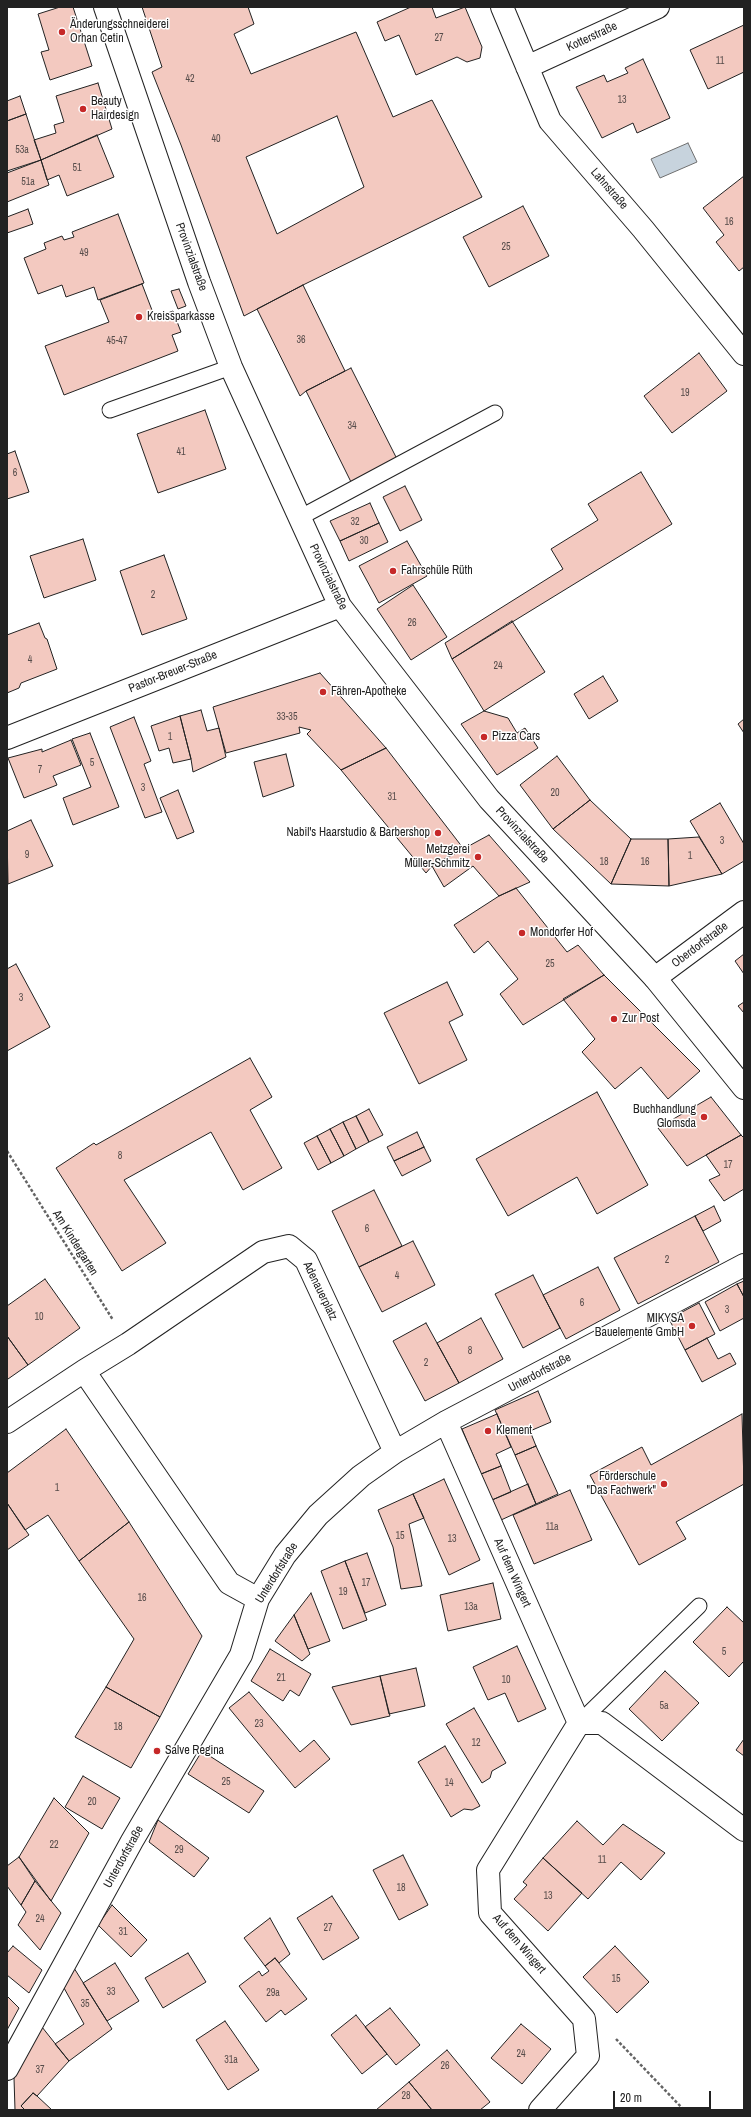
<!DOCTYPE html>
<meta charset="utf-8">
<style>
body{margin:0}
#map{position:relative;width:751px;height:2117px;overflow:hidden;background:#fff;font-family:"Archivo Narrow",sans-serif}
canvas{display:block}
.frame{position:absolute;inset:0;border:8px solid #222;pointer-events:none}
.scale{position:absolute;left:613px;top:2091px;width:98px;height:18px;box-sizing:border-box;border:2px solid #222;border-top:0;padding-left:5px;font-size:12px;line-height:14px;white-space:nowrap;color:#222;-webkit-text-stroke:3px #fff;paint-order:stroke}
</style>
<div id="map">
<canvas width="751" height="2117"></canvas>
<div class="frame"></div>
<div class="scale">20 m</div>
</div>
<script>
const c = document.querySelector('canvas').getContext('2d');
c.lineJoin = 'round';
function paint(path, color) {
  c.fillStyle = color;
  c.fill(path, 'evenodd');
}
function poly(rows) {
  const path = new Path2D();
  for (const r of rows) {
    path.moveTo(r[0], r[1]);
    for (let i = 2; i < r.length; i += 2) path.lineTo(r[i], r[i + 1]);
  }
  return path;
}
function trace(path, color, width, dash) {
  c.strokeStyle = color;
  c.lineWidth = width;
  c.lineCap = dash ? 'butt' : 'round';
  c.setLineDash(dash || []);
  c.stroke(path);
}
function label(font, color, halo, rows, align = 'center') {
  c.font = font + ' "Archivo Narrow",sans-serif';
  c.lineWidth = 3;
  c.setLineDash([]);
  c.textBaseline = 'middle';
  c.strokeStyle = halo;
  c.fillStyle = color;
  for (const [text, x, y, turn = 0] of rows) {
    c.save();
    c.translate(x, y);
    c.rotate((+turn || 0) * Math.PI / 180);
    c.textAlign = isNaN(turn) ? turn : align;
    if (halo) c.strokeText(text, 0, 0);
    c.fillText(text, 0, 0);
    c.restore();
  }
}
const water = poly([
 [688,143,697,162,660,178,651,159,688,143]
]);
const building = poly([
 [60,7,73,7,92,66,50,80,41,52,49,50,38,14,60,7],
 [142,7,248,7,254,24,234,34,251,74,356,32,393,117,432,100,482,197,303,285,244,316,181,145,152,72,162,67,142,7],
 [337,116,364,187,277,234,246,157,337,116],
 [411,7,432,7,436,18,465,7,482,47,480,58,467,62,457,57,416,75,399,35,385,41,377,22,411,7],
 [744,25,744,72,708,89,690,50,744,25],
 [643,59,670,118,637,133,633,123,602,138,576,87,604,75,607,82,628,73,625,68,643,59],
 [98,83,112,129,41,160,34,140,56,133,54,125,64,122,56,96,98,83],
 [20,96,26,114,7,121,7,101,20,96],
 [26,114,41,160,7,171,7,121,26,114],
 [97,135,114,177,67,196,59,175,47,180,41,160,97,135],
 [41,160,49,185,7,202,7,173,41,160],
 [744,176,744,267,739,271,716,242,724,235,703,208,744,176],
 [523,206,549,256,489,287,463,237,523,206],
 [28,209,33,224,7,233,7,217,28,209],
 [118,214,144,283,98,300,94,287,66,297,62,285,38,294,24,258,46,249,44,243,62,236,64,240,74,237,72,232,118,214],
 [142,284,155,318,173,311,181,332,172,335,178,351,64,395,45,346,109,322,100,300,142,284],
 [303,285,345,371,306,391,300,396,257,309,303,285],
 [179,289,186,306,178,309,171,291,179,289],
 [699,353,727,391,672,433,644,396,699,353],
 [351,368,398,461,352,484,306,391,351,368],
 [205,410,226,469,158,493,137,434,205,410],
 [15,451,29,492,7,499,7,454,15,451],
 [641,472,672,524,452,659,445,643,563,569,551,549,598,520,588,504,641,472],
 [405,486,422,520,400,531,383,497,405,486],
 [370,503,379,523,340,541,330,521,370,503],
 [379,523,388,542,349,561,340,541,379,523],
 [83,539,96,580,44,598,30,556,83,539],
 [407,541,427,576,379,603,359,566,407,541],
 [164,555,187,619,142,635,120,571,164,555],
 [413,585,447,637,411,660,377,609,413,585],
 [512,621,545,672,484,711,452,659,512,621],
 [39,623,45,638,47,639,57,669,21,683,19,688,7,693,7,635,39,623],
 [320,673,386,748,341,770,307,734,311,730,299,727,300,733,226,753,213,707,320,673],
 [603,676,618,701,589,719,574,694,603,676],
 [201,710,207,731,219,728,226,757,193,772,191,759,180,716,201,710],
 [484,711,508,718,517,733,525,728,538,748,497,775,461,724,484,711],
 [180,716,191,759,173,763,169,748,159,751,151,726,180,716],
 [134,717,151,761,144,764,162,812,145,818,110,727,134,717],
 [744,719,744,733,738,724,744,719],
 [90,733,119,807,73,825,63,798,91,787,72,739,90,733],
 [71,740,81,765,53,776,57,785,24,798,8,758,42,749,42,752,71,740],
 [386,748,463,848,432,866,426,873,341,770,386,748],
 [286,754,294,786,263,797,254,762,286,754],
 [557,756,590,800,553,829,520,785,557,756],
 [178,790,194,832,177,839,160,798,178,790],
 [590,800,631,839,611,884,553,829,590,800],
 [720,803,744,844,744,861,722,874,690,821,720,803],
 [31,820,53,866,8,884,7,831,31,820],
 [489,835,530,882,499,896,473,866,444,887,432,866,489,835],
 [699,837,722,874,669,886,668,839,699,837],
 [631,839,668,839,669,886,611,884,631,839],
 [516,888,567,952,578,945,604,975,523,1025,500,994,518,979,488,941,474,953,454,925,499,896,516,888],
 [744,954,744,974,735,961,744,954],
 [16,964,50,1027,7,1051,7,969,16,964],
 [604,975,700,1071,668,1099,641,1067,615,1089,582,1052,595,1039,563,999,604,975],
 [447,982,463,1015,449,1022,467,1060,419,1084,384,1013,447,982],
 [744,1002,744,1013,738,1006,744,1002],
 [250,1058,272,1097,250,1110,282,1168,243,1190,211,1132,124,1180,166,1243,122,1271,56,1168,94,1143,96,1145,250,1058],
 [597,1092,648,1185,597,1214,577,1177,508,1216,476,1159,597,1092],
 [711,1097,741,1135,687,1166,658,1128,711,1097],
 [369,1109,383,1135,369,1142,356,1116,369,1109],
 [356,1116,369,1142,356,1149,343,1122,356,1116],
 [343,1122,356,1149,344,1156,330,1129,343,1122],
 [330,1129,344,1156,331,1163,317,1136,330,1129],
 [417,1132,424,1147,394,1161,387,1147,417,1132],
 [741,1135,744,1138,744,1189,724,1201,709,1180,720,1175,706,1155,741,1135],
 [317,1136,331,1163,318,1170,304,1143,317,1136],
 [424,1147,431,1161,402,1176,394,1161,424,1147],
 [374,1190,402,1246,359,1267,332,1211,374,1190],
 [714,1206,721,1221,703,1231,695,1216,714,1206],
 [695,1216,719,1262,638,1304,614,1258,695,1216],
 [413,1241,435,1285,382,1312,359,1267,413,1241],
 [598,1267,620,1310,566,1339,543,1295,598,1267],
 [533,1275,560,1328,523,1348,495,1294,533,1275],
 [45,1279,80,1328,28,1365,7,1336,7,1306,45,1279],
 [744,1281,744,1297,737,1284,744,1281],
 [737,1284,744,1297,744,1318,720,1331,705,1302,737,1284],
 [699,1303,715,1334,685,1350,669,1319,699,1303],
 [481,1318,503,1359,459,1383,437,1343,481,1318],
 [426,1323,459,1383,425,1401,393,1341,426,1323],
 [7,1336,28,1365,8,1379,7,1378,7,1336],
 [707,1338,718,1359,730,1353,736,1364,702,1382,685,1350,707,1338],
 [538,1391,551,1422,530,1431,536,1446,515,1455,495,1410,538,1391],
 [497,1414,511,1447,496,1454,501,1466,481,1474,462,1429,497,1414],
 [742,1414,744,1484,676,1522,686,1539,639,1565,590,1475,642,1447,651,1465,742,1414],
 [66,1429,129,1522,79,1561,48,1515,25,1530,7,1503,7,1473,66,1429],
 [536,1446,558,1494,536,1504,515,1455,536,1446],
 [501,1466,511,1492,492,1500,481,1474,501,1466],
 [444,1479,480,1560,449,1575,413,1494,444,1479],
 [528,1484,536,1504,501,1520,492,1500,528,1484],
 [570,1490,592,1540,534,1564,513,1515,570,1490],
 [413,1494,424,1518,409,1524,422,1586,401,1589,393,1547,378,1510,413,1494],
 [7,1503,29,1535,7,1550,7,1503],
 [129,1522,202,1636,160,1717,106,1687,134,1639,79,1561,129,1522],
 [367,1553,386,1605,365,1613,345,1561,367,1553],
 [345,1561,367,1620,343,1629,321,1571,345,1561],
 [493,1583,501,1619,448,1631,440,1595,493,1583],
 [311,1593,330,1641,308,1649,294,1615,311,1593],
 [727,1607,744,1623,744,1661,729,1677,693,1642,727,1607],
 [294,1615,310,1654,302,1661,275,1641,294,1615],
 [517,1646,546,1709,518,1722,505,1693,488,1700,473,1667,517,1646],
 [270,1649,311,1674,299,1696,290,1690,283,1701,251,1681,270,1649],
 [416,1668,425,1706,389,1714,380,1676,416,1668],
 [665,1671,699,1703,662,1741,629,1709,665,1671],
 [380,1676,390,1716,351,1725,332,1687,380,1676],
 [106,1687,160,1717,131,1768,75,1737,106,1687],
 [249,1692,300,1752,314,1740,330,1759,295,1788,229,1708,249,1692],
 [474,1708,506,1763,492,1771,490,1778,482,1783,446,1724,474,1708],
 [744,1739,744,1756,736,1750,744,1739],
 [445,1746,480,1806,472,1810,464,1809,451,1817,418,1762,445,1746],
 [202,1751,264,1791,249,1813,188,1774,202,1751],
 [83,1776,120,1798,102,1829,65,1807,83,1776],
 [54,1798,89,1833,51,1901,19,1857,54,1798],
 [158,1820,209,1858,194,1877,149,1842,158,1820],
 [577,1821,603,1845,623,1824,665,1853,641,1880,621,1862,588,1899,543,1858,577,1821],
 [403,1855,428,1905,399,1920,373,1870,403,1855],
 [19,1857,35,1881,21,1905,7,1886,7,1866,19,1857],
 [543,1858,582,1893,548,1931,514,1899,527,1885,523,1882,543,1858],
 [35,1881,61,1913,40,1950,18,1925,26,1912,21,1905,35,1881],
 [332,1896,359,1938,323,1960,297,1918,332,1896],
 [112,1905,147,1940,131,1957,98,1925,112,1905],
 [270,1918,290,1954,279,1963,275,1958,265,1966,244,1938,270,1918],
 [13,1946,42,1970,29,1993,7,1975,7,1953,13,1946],
 [615,1946,649,1982,617,2013,583,1977,615,1946],
 [188,1953,206,1982,163,2008,145,1978,188,1953],
 [275,1958,307,1999,285,2015,281,2010,266,2022,239,1986,259,1971,262,1976,269,1971,265,1966,275,1958],
 [115,1963,139,2001,107,2021,83,1983,115,1963],
 [74,1968,112,2029,69,2061,55,2044,84,2024,64,1988,74,1968],
 [7,1996,19,2008,7,2030,7,1996],
 [390,2008,420,2045,396,2065,365,2027,390,2008],
 [356,2015,387,2054,362,2074,331,2035,356,2015],
 [225,2021,259,2070,228,2090,196,2040,225,2021],
 [521,2024,551,2049,522,2084,491,2058,521,2024],
 [42,2027,69,2061,37,2096,33,2093,21,2106,25,2110,15,2110,14,2078,42,2027],
 [447,2050,490,2102,480,2110,432,2110,409,2082,447,2050],
 [409,2082,432,2110,376,2110,409,2082],
 [33,2093,37,2096,52,2110,25,2110,21,2106,33,2093]
]);
const path = poly([
 [7,1151,113,1320],
 [616,2039,684,2110]
]);
const service = poly([
 [110,410,231,367],
 [299,518,495,413],
 [579,1723,699,1606]
]);
const minor = poly([
 [502,7,550,121,643,229,744,354],
 [527,67,658,7],
 [655,978,744,1088],
 [84,1371,128,1344,263,1252,289,1246,306,1260,395,1452],
 [7,1422,84,1371,229,1583,258,1599],
 [446,1422,579,1723,488,1870,490,1913,584,2019,588,2056,540,2110],
 [579,1723,602,1723,744,1830],
 [7,2069,132,1841,241,1655,258,1599,285,1555,318,1515,361,1476,395,1452,446,1422,744,1265]
]);
const tertiary = poly([
 [105,7,199,282,231,367,340,606,489,799,655,978,744,912],
 [7,738,340,606]
]);
const markers = [
 [62,32,4,"#c62828"],
 [83,109,4,"#c62828"],
 [139,317,4,"#c62828"],
 [393,571,4,"#c62828"],
 [323,692,4,"#c62828"],
 [484,737,4,"#c62828"],
 [438,833,4,"#c62828"],
 [478,857,4,"#c62828"],
 [522,933,4,"#c62828"],
 [614,1019,4,"#c62828"],
 [704,1117,4,"#c62828"],
 [692,1326,4,"#c62828"],
 [488,1431,4,"#c62828"],
 [664,1484,4,"#c62828"],
 [157,1751,4,"#c62828"]
];
const numberNames = [
 ["27",439,38],
 ["11",720,61],
 ["42",190,79],
 ["13",622,100],
 ["40",216,139],
 ["53a",22,150],
 ["51",77,168],
 ["51a",28,182],
 ["16",729,222],
 ["25",506,247],
 ["49",84,253],
 ["36",301,340],
 ["45-47",117,341],
 ["19",685,393],
 ["34",352,426],
 ["41",181,452],
 ["6",15,473],
 ["32",355,522],
 ["30",364,541],
 ["2",153,595],
 ["26",412,623],
 ["4",30,660],
 ["24",498,666],
 ["33-35",287,717],
 ["1",170,737],
 ["5",92,763],
 ["7",40,770],
 ["3",143,788],
 ["20",555,793],
 ["31",392,797],
 ["3",722,841],
 ["9",27,855],
 ["1",690,856],
 ["18",604,862],
 ["16",645,862],
 ["25",550,964],
 ["3",21,998],
 ["8",120,1156],
 ["17",728,1165],
 ["6",367,1229],
 ["2",667,1260],
 ["4",397,1276],
 ["6",582,1303],
 ["3",727,1310],
 ["10",39,1317],
 ["8",470,1351],
 ["2",426,1363],
 ["1",57,1488],
 ["11a",552,1527],
 ["15",400,1536],
 ["13",452,1539],
 ["17",366,1583],
 ["19",343,1592],
 ["16",142,1598],
 ["13a",471,1607],
 ["5",724,1652],
 ["21",281,1678],
 ["10",506,1680],
 ["5a",664,1706],
 ["23",259,1724],
 ["18",118,1727],
 ["12",476,1743],
 ["25",226,1782],
 ["14",449,1783],
 ["20",92,1802],
 ["22",54,1845],
 ["29",179,1850],
 ["11",602,1860],
 ["18",401,1888],
 ["13",548,1896],
 ["24",40,1919],
 ["27",328,1928],
 ["31",123,1932],
 ["15",616,1979],
 ["33",111,1992],
 ["29a",273,1993],
 ["35",85,2004],
 ["24",521,2054],
 ["31a",231,2060],
 ["26",445,2066],
 ["37",40,2070],
 ["28",406,2096]
];
const poiNames = [
 ["Änderungsschneiderei",70,25],
 ["Orhan Cetin",70,39],
 ["Beauty",91,102],
 ["Hairdesign",91,116],
 ["Kreissparkasse",147,317],
 ["Fahrschüle Rüth",401,571],
 ["Fähren-Apotheke",331,692],
 ["Pizza Cars",492,737],
 ["Nabil's Haarstudio & Barbershop",430,833,"right"],
 ["Metzgerei",470,850,"right"],
 ["Müller-Schmitz",470,864,"right"],
 ["Mondorfer Hof",530,933],
 ["Zur Post",622,1019],
 ["Buchhandlung",696,1110,"right"],
 ["Glomsda",696,1124,"right"],
 ["MIKYSA",684,1319,"right"],
 ["Bauelemente GmbH",684,1333,"right"],
 ["Klement",496,1431],
 ["Förderschule",656,1477,"right"],
 ["\"Das Fachwerk\"",656,1491,"right"],
 ["Salve Regina",165,1751]
];
const streetNames = [
 ["Kotterstraße",592,37,-25],
 ["Lahnstraße",609,189,49],
 ["Provinzialstraße",191,257,70],
 ["Provinzialstraße",328,577,64],
 ["Pastor-Breuer-Straße",173,672,-22],
 ["Provinzialstraße",522,835,47],
 ["Oberdorfstraße",700,945,-37],
 ["Am Kindergarten",75,1243,58],
 ["Adenauerplatz",320,1291,64],
 ["Unterdorfstraße",540,1373,-28],
 ["Unterdorfstraße",277,1573,-58],
 ["Auf dem Wingert",512,1573,66],
 ["Unterdorfstraße",124,1857,-61],
 ["Auf dem Wingert",519,1944,49]
];
paint(water, '#c7d3dd');
trace(water, '#6f6f6f', 1);
paint(building, '#f3c9c0');
trace(building, '#222', 1);
trace(service, '#222', 17);
trace(minor, '#222', 24);
trace(tertiary, '#222', 24);
trace(path, '#646464', 2.5, [3, 2]);
trace(service, '#fff', 15);
trace(minor, '#fff', 22);
trace(tertiary, '#fff', 22);
for (const [x, y, r, color] of markers) {
  const dot = new Path2D();
  dot.arc(x, y, r, 0, 2 * Math.PI);
  c.fillStyle = color;
  c.fill(dot);
  trace(dot, '#fff', 1.5);
}
label('10px', '#564c4a', null, numberNames);
label('12px', '#222', '#fff', poiNames, 'left');
label('12px', '#222', '#fff', streetNames);
</script>
